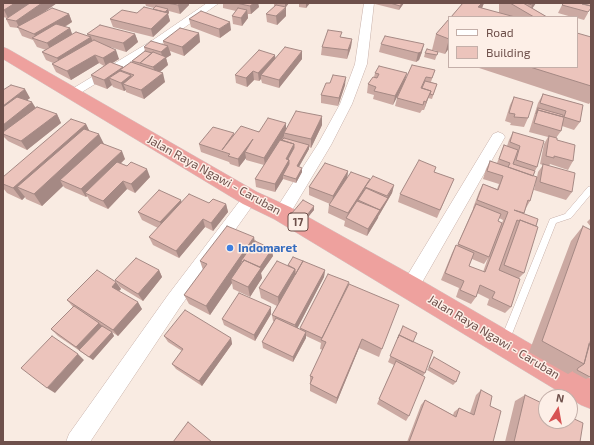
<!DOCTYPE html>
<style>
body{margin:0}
#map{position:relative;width:594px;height:445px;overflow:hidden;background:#f9ebe2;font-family:"Exo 2",sans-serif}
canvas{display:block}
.frame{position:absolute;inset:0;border:4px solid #6e504b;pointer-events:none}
.legend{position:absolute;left:448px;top:16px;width:130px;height:52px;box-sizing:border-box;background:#fdefe7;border:1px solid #c4afa9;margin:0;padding:5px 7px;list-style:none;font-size:12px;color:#6e504b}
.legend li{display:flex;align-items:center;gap:8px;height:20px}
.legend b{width:20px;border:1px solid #c4afa9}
.north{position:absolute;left:538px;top:389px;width:40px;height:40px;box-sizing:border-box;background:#fdefe7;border:1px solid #c4afa9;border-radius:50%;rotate:11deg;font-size:11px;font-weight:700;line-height:16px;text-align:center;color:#6e504b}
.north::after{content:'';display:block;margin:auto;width:14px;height:18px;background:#d75353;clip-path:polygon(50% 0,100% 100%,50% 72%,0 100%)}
</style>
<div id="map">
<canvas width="594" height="445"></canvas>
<div class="frame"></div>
<ul class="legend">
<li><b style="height:5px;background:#fff"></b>Road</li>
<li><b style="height:11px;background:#ecc4bc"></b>Building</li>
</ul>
<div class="north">N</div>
</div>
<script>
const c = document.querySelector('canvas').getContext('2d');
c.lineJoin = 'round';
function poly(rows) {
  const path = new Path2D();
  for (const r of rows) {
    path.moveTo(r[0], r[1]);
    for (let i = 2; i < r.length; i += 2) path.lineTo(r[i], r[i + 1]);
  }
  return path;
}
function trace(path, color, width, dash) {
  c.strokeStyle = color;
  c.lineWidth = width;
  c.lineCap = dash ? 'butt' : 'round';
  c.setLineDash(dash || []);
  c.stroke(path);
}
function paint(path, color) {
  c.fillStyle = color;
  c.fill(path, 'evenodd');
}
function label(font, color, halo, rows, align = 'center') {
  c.font = font + ' "Exo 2",sans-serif';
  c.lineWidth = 3;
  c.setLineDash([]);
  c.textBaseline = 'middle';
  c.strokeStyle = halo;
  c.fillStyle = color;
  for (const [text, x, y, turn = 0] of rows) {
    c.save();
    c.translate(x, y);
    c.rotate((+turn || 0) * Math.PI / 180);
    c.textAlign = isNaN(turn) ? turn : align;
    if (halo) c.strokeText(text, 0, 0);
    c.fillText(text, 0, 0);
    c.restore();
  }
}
const lane = poly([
 [591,186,591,194,571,218,556,223,508,344,505,346,502,344,500,341,550,219,565,214,588,187,591,186]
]);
const street = poly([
 [207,3,219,3,161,44,77,95,69,95,67,92,153,40,207,3],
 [364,3,374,3,367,64,352,104,331,145,288,217,282,219,276,217,274,213,276,209,318,144,340,104,355,64,364,3],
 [498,132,503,134,505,137,416,293,410,295,404,293,401,287,404,281,493,134,498,132],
 [250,192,255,194,258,198,255,202,180,307,90,442,66,442,69,434,168,295,245,194,250,192]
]);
const highway = poly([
 [3,47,8,49,257,192,290,207,419,279,591,379,591,409,581,405,274,219,243,204,3,59,3,47]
]);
const wall = poly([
 [3,3,27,3,27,4,27,3,57,3,41,14,69,14,72,22,65,27,70,28,72,34,88,36,87,34,135,34,138,42,126,52,110,47,119,59,112,63,123,67,123,68,133,62,132,61,145,51,144,47,164,45,163,41,199,33,200,42,184,56,170,51,171,55,166,58,168,65,160,72,165,82,144,99,126,92,126,90,124,91,113,87,112,85,107,89,94,84,91,75,104,66,99,63,71,80,56,72,52,64,53,63,46,60,42,52,46,50,37,47,33,40,22,36,18,28,10,27,6,19,7,18,3,17],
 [145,3,195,3,193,4,189,3,189,5,180,14,169,11,169,13,168,14,170,21,153,37,113,27,110,19,137,13,153,9,154,8,146,6],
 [223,3,258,3,259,7,251,14,248,14,248,18,242,26,233,24,232,16,236,11,223,8],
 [274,3,289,3,286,7,286,16,277,25,267,22,266,14,274,7],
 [299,3,310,3,306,8,299,7],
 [375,3,404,3,399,10,375,4],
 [463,3,484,3,482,8,499,13,499,4,496,3,536,3,532,8,547,17,451,17],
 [584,3,588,13,584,20,577,18,577,17,572,17,558,13,562,5],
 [189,19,231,30,220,38,191,27],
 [449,19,449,48,445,54,438,52,435,60,424,57,425,53,437,51,432,50,436,34],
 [342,37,352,39,351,47,347,59,321,55,322,47],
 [591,37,591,101,589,104,476,67,577,67],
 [381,44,422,52,419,60,416,62,379,52],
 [275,58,302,59,279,88,262,83,261,79,259,81,254,80,247,87,236,83,235,75],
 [435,70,431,82,437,84,432,99,428,98,424,110,422,110,420,113,395,106,397,98,400,90,393,105,373,99,374,95,367,93,368,84,374,77,375,73,407,73,405,79],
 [330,83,345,85,338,106,321,103,321,95],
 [3,90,30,98,27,100,36,108,57,114,61,123,27,150,8,141,3,136],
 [543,94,583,105,580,122,574,130,562,126,561,131,556,138,557,140,573,161,568,170,550,164,549,166,572,192,566,200,534,190,536,180,530,201,526,208,524,214,524,273,519,278,511,307,505,313,487,305,489,299,477,293,476,297,471,304,456,297,459,288,441,280,452,253,456,245,457,246,473,209,473,208,479,192,483,184,497,189,499,184,483,179,486,169,490,161,497,163,502,150,504,145,507,146,509,140,513,132,537,167,535,171,533,176,537,177,538,172,543,165,540,164,544,144,548,137,529,132,538,103],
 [499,218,503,220,502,223,498,221],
 [488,258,483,272,469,266,472,259,484,264],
 [514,97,528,118,524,127,510,125,511,123,505,121,510,105],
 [86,124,89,131,104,144,125,159,121,163,150,177,135,193,127,189,108,209,90,201,87,196,86,197,65,188,63,186,42,206,26,199,25,197,22,200,7,193,3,188,3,177],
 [322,125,311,148,309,147,309,149,299,167,302,172,296,183,283,179,275,192,256,187,255,179,264,165,246,160,246,158,239,167,230,164,229,162,201,152,199,144,234,134,286,128],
 [348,171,347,178,369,182,394,185,392,193,367,236,344,226,345,221,328,213,329,205,330,204,309,195,309,187],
 [434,172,454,179,437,218,398,202,400,194],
 [182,202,209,203,226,204,228,212,213,231,205,227,179,258,153,245,149,237,158,228,142,220,138,212],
 [314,210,303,223,292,217,292,213],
 [591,218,591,227,587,222],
 [583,226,589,344,591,345,591,377,590,377,586,379,573,372,573,371,568,374,529,352,571,241],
 [255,241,273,256,261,273,262,278,250,297,233,289,232,283,210,315,189,304,184,295,203,270,200,261],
 [288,265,325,270,324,277,297,328,300,330,300,328,349,284,382,349,379,357,359,348,336,404,310,391,310,376,323,350,320,349,321,343,306,336,306,338,293,362,263,348,262,342,274,321,273,321,272,315,277,306,261,298,259,288],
 [159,270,162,277,143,301,120,287,115,280],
 [116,282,121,289,119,291,142,309,118,336,101,325,112,332,114,336,93,360,58,336,51,329,73,307,67,300],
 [271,314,255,341,224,325,222,319],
 [403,326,413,342,425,373,423,376,409,416,406,421,377,404,394,365,388,362],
 [164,336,231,338,232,344,202,386,176,369,172,364,182,351,168,342],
 [434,357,456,382,453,385,427,370],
 [481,390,490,406,493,442,407,442,421,405,425,400,453,415,454,412,459,408,470,413,476,395],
 [525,395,580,442,505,442,515,401]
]);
const shadedWall = poly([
 [15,3,27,3,28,5,8,18,4,10],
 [42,3,57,3,20,29,16,21],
 [181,3,189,3,189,5,180,14,178,5],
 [254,3,258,3,259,7,251,14,250,6],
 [285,3,289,3,285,8,286,7,286,16,277,25,276,16,285,9],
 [306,3,310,3,306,8],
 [402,3,404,3,399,10,400,6],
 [480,3,484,3,480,13,478,7],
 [533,3,536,3,534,6,529,13],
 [168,9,169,13,168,14,170,21,153,37,151,29,161,15],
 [247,10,248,18,242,26,241,18],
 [69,14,72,22,40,41,37,40,34,34],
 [230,22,231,30,220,38,219,29],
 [70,28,73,37,51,51,47,43],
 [199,33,200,42,184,56,182,47],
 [135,34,138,42,126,52,123,43],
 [91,37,94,45,61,66,57,58],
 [352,39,351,47,347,59,348,50],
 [449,39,449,48,445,54],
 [424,44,422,52,419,60,416,62,418,53],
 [168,46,171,55,166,58,168,65,156,75,153,67,163,59,161,52],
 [116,50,119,59,106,67,103,58],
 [302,51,302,59,279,88,279,80],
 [95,55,99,63,71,80,67,71],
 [275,55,276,63,261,75,261,79,259,81,258,73],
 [123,67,124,72,120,70,123,77,109,78,112,85,107,89,104,80],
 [253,71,254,80,247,87,246,78],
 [163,73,165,82,144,99,141,90],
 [407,73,405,81,393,105,395,96],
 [131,75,134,84,123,84,126,90,124,91,121,83],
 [346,77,345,85,338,106,339,98],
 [25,89,30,98,3,119,3,106],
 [431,91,428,99,424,110,426,102],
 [32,102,37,110,3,133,3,125],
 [57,114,61,123,27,150,21,141],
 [322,116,322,125,311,148,311,139],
 [286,123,286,131,284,133,284,136,265,166,264,158],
 [86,124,92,136,17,187,25,197,22,200,13,188],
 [99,134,105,146,60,180,63,186,42,206,34,194],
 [253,139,245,152,246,158,239,167,238,159],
 [294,144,294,152,289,168,283,175,283,179,275,192,275,184,286,159],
 [309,145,309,149,297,170,297,166],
 [122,151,125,159,89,195,85,193,87,196,86,197,81,189],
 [302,168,302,172,296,183,296,179],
 [147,169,150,177,135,193,131,184],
 [348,171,347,179,332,204,333,196],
 [370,179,368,188,365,187,364,193,358,200,357,205,347,219,348,213],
 [123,181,127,189,108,209,103,201],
 [394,185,392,193,378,217,380,210],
 [181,200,183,207,163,230,160,222],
 [226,204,228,212,213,231,211,223],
 [314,206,314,210,303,223,304,219],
 [380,210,378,218,367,236,368,229],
 [203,219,205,227,179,258,176,251],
 [254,237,256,248,241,261,242,268,231,279,232,283,210,315,206,306],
 [272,249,273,256,261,273,262,278,250,297,248,287,258,269],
 [304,261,279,307,278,297,295,269],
 [159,270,162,277,143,301,138,294],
 [325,270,324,277,296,331,295,325],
 [116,282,121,289,117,293,112,287],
 [138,302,142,309,118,336,113,330],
 [271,307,271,314,255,341,254,335],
 [99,323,105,329,79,350,76,347],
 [112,332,114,336,93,360,89,357],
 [306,332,306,338,293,362,293,357],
 [231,338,232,344,202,386,199,381],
 [362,339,359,348,336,404,337,398],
 [78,354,84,360,55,393,47,388]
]);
const building = poly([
 [3,3,15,3,4,10,3,10,3,3],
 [30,3,42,3,16,21,6,19,30,3],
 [166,3,181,3,178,5,166,3],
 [236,3,254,3,250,6,236,3],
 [390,3,402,3,400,6,390,3],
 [463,3,482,3,478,7,515,17,451,17,463,3],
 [510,3,523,3,547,17,534,17,510,3],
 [526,3,533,3,532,5,526,3],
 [564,3,580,3,591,6,591,8,588,12,562,5,564,3],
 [584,3,591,3,591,6,582,4,584,3],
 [276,5,286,7,276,16,266,14,276,5],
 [156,6,168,9,165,12,153,9,156,6],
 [144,7,168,13,151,29,110,19,122,10,137,13,144,7],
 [52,8,69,14,34,34,17,27,52,8],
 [238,8,247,10,241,18,232,16,238,8],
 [201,11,230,22,219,29,189,19,201,11],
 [449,19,449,39,436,34,449,19],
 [56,24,70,28,47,43,32,38,56,24],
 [100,25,135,34,123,43,87,34,100,25],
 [180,28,199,33,182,47,163,41,180,28],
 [328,30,342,32,340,37,352,39,348,50,322,47,328,30],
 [76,32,91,37,57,58,42,52,76,32],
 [577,33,591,37,591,86,530,67,577,67,577,33],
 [385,36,424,44,421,52,418,53,381,44,385,36],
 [94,40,116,50,103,58,95,55,67,71,52,64,94,40],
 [151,41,168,46,161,52,144,47,151,41],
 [285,47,302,51,279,80,261,75,285,47],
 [427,49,438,52,437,55,425,53,427,49],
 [259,50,275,55,258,73,253,71,246,78,235,75,259,50],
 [145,51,152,53,140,63,132,61,145,51],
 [153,52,166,57,153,67,140,63,153,52],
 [110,62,123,67,104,80,91,75,110,62],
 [131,62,163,73,141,90,123,84,134,75,120,70,131,62],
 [412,65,435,70,432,78,426,77,421,88,431,91,426,102,424,101,423,105,397,98,412,65],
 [379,66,407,73,395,96,374,91,376,87,368,84,373,77,377,78,379,74,375,73,379,66],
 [120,71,131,75,121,83,109,78,120,71],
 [333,75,346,77,339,98,321,95,326,83,330,83,333,75],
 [425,81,437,84,433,95,430,94,431,91,422,88,425,81],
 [11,85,25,89,3,106,3,90,11,85],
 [543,94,583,105,580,122,564,117,566,111,540,103,543,94],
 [17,97,32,102,3,125,3,107,17,97],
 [514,97,533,102,528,118,514,117,515,114,509,113,514,97],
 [37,107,57,114,21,141,3,134,3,132,37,107],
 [538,108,563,115,563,117,538,110,536,114,538,108],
 [538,110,564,117,561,131,534,123,538,110],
 [296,111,322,116,311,139,284,133,296,111],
 [268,118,286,123,264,158,245,152,253,139,238,159,228,156,230,154,199,144,213,127,234,133,222,150,241,126,259,132,268,118],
 [71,119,86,124,13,188,3,184,3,177,71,119],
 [84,129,99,134,34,194,17,187,84,129],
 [513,132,544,141,537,167,516,160,520,146,510,142,513,132],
 [549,136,557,138,557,140,575,145,573,161,554,156,554,158,546,156,549,136],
 [284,138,309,145,297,166,302,168,296,179,283,175,289,164,289,160,288,159,294,148,294,144,282,140,284,138],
 [280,140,294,144,286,159,289,160,275,184,255,179,280,140],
 [101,143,122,151,81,189,60,180,101,143],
 [504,145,518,150,513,164,535,171,533,176,508,167,510,163,499,159,504,145],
 [419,160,436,167,434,172,454,179,440,210,400,194,419,160],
 [490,161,537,177,530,201,528,200,524,213,514,210,538,219,536,226,520,220,519,221,517,220,499,270,520,279,511,307,492,298,495,292,480,285,476,297,460,290,464,281,445,273,456,245,474,253,469,266,485,272,508,212,477,200,483,184,498,190,503,176,487,171,490,161],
 [117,162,127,166,131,162,147,169,131,184,123,181,103,201,85,193,117,162],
 [325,163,348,171,333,196,309,187,325,163],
 [543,164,575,173,572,192,540,182,543,164],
 [351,172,370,179,348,213,329,205,351,172],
 [373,176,394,185,387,196,365,187,373,176],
 [366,188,388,198,380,210,358,200,366,188],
 [159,190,181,200,160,222,138,212,159,190],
 [189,194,209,203,213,199,226,204,211,223,203,219,176,251,149,237,189,194],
 [303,200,314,206,304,219,292,213,303,200],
 [357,201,380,210,368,229,346,218,357,201],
 [476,204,501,214,498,221,502,223,489,257,458,244,476,204],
 [520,220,538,227,524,273,504,265,520,220],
 [227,226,254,237,206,306,184,295,207,264,200,261,227,226],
 [583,226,591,230,591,339,584,364,542,341,583,226],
 [255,241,272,249,260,267,244,260,243,262,241,261,255,241],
 [293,257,303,261,295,275,295,269,288,265,293,257],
 [136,258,159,270,138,294,115,280,136,258],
 [244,260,261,268,248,287,231,279,244,260],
 [277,261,295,269,278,297,259,288,277,261],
 [303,261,325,270,295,325,272,315,303,261],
 [97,270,116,282,112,287,138,302,113,330,67,300,97,270],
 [328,274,349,282,322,338,300,328,328,274],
 [349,284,399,305,382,349,362,339,337,398,310,384,313,377,310,376,326,342,321,340,349,284],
 [239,293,271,307,254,335,222,319,239,293],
 [74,306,99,323,76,347,51,329,74,306],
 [185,310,231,338,199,381,172,364,183,349,164,336,185,310],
 [276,318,306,332,293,357,262,342,276,318],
 [102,326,112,332,89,357,79,350,102,326],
 [403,326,417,333,413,342,399,335,398,338,403,326],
 [399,335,433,351,425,373,390,356,399,335],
 [52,336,78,354,47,388,21,368,52,336],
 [589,344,591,345,591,374,590,377,577,370,578,368,584,364,589,344],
 [434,357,460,372,456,382,429,367,434,357],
 [396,361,425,377,409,416,379,399,396,361],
 [481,390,492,396,490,406,501,411,493,442,409,442,425,400,456,417,459,408,474,415,481,390],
 [525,395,546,405,546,421,570,421,570,417,583,423,580,442,514,442,525,395],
 [188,422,212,442,173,442,188,422]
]);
const markers = [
 [230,248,4,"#3f7fe0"]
];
const shields = [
 [298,222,20]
];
const shieldNames = [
 ["17",298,222]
];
const streetNames = [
 ["Jalan Raya Ngawi - Caruban",214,175,29],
 ["Jalan Raya Ngawi - Caruban",494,337,31]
];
const shopNames = [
 ["Indomaret",238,248]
];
trace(lane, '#c8b1aa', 1);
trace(street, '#c8b1aa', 1);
trace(highway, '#d4cac9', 1);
paint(lane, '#fff');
paint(street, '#fff');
paint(highway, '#eea19e');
paint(wall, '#cba9a2');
paint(shadedWall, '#a58984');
paint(building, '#ecc4bc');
trace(building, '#a58984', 1);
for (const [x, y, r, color] of markers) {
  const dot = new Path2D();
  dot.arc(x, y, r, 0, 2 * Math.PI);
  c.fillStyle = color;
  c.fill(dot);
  trace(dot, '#fdefe7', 1.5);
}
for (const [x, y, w] of shields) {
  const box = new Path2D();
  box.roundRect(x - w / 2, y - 9, w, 18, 3);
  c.fillStyle = '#fdefe7';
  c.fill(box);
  trace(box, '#6e504b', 1);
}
label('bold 11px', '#6e504b', null, shieldNames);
label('12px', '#6e504b', '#fdefe7', streetNames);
label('bold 12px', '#366cbe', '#fdefe7', shopNames, 'left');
</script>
